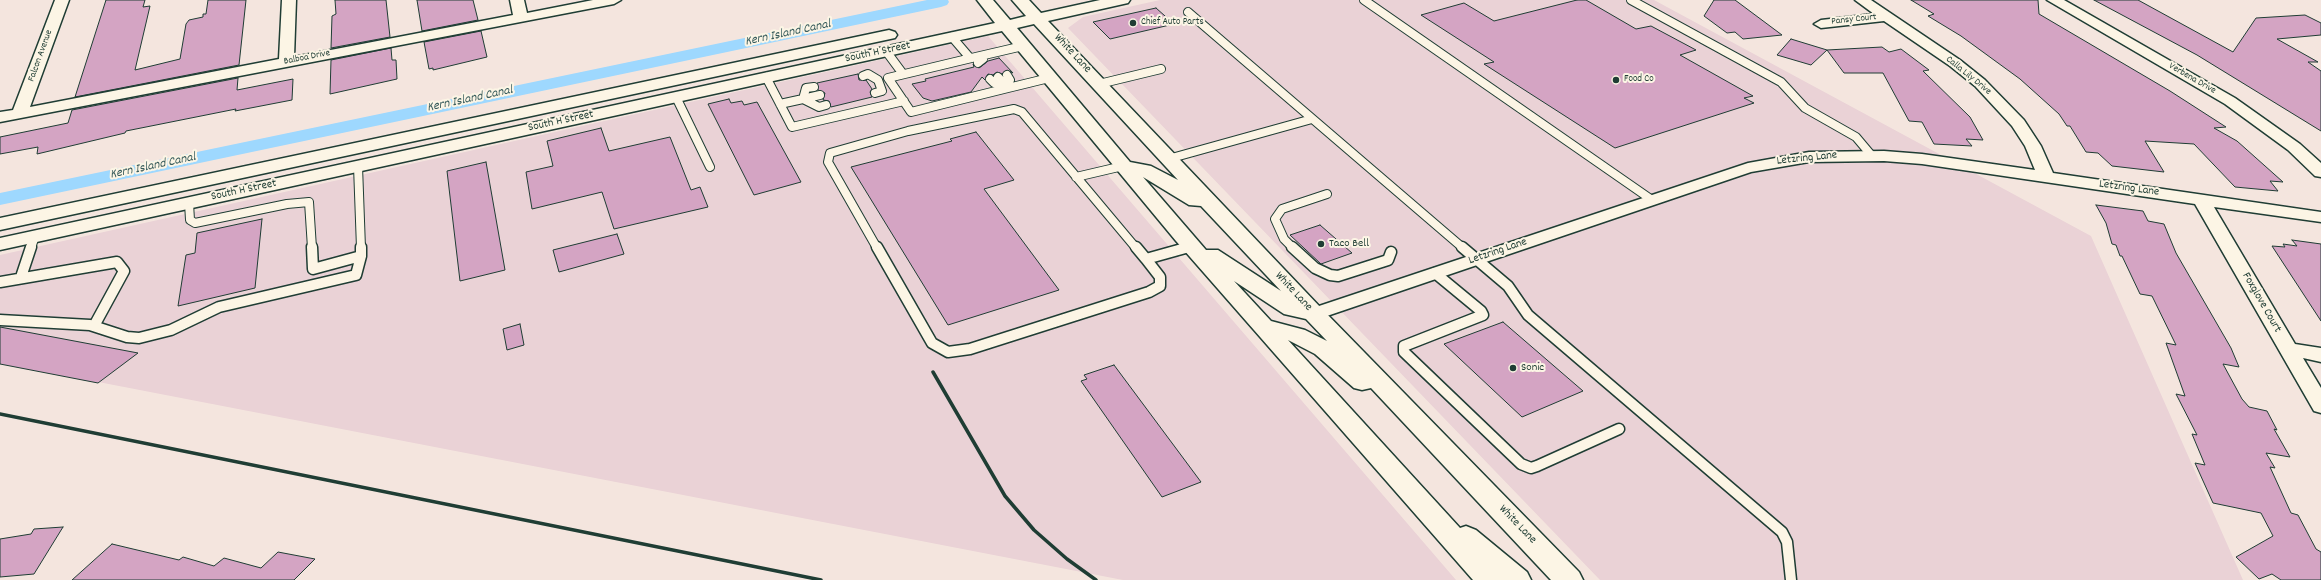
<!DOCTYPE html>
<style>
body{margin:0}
canvas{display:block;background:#f4e5de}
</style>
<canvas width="2321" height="580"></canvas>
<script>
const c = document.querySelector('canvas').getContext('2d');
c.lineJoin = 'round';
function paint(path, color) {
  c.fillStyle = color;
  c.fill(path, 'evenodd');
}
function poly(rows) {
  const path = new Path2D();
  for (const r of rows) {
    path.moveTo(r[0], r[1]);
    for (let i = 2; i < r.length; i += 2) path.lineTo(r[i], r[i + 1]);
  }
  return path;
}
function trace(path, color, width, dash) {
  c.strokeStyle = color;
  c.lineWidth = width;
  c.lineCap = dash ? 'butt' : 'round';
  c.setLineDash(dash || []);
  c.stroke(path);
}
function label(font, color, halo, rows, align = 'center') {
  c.font = font + ' Dekko,sans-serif';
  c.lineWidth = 4;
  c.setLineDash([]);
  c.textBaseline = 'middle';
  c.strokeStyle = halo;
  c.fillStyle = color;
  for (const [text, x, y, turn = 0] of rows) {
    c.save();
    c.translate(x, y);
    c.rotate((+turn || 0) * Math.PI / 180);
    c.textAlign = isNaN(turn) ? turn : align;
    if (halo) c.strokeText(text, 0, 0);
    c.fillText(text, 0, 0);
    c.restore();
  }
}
const built = poly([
 [1160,0,1654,0,2091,236,2243,580,1600,580,1068,28,1083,17],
 [988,36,1456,580,1123,580,0,363,0,255]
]);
const canal = poly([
 [927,0,948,0,949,2,947,5,941,7,0,205,0,193,927,0]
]);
const building = poly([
 [106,0,145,0,143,7,150,6,135,70,180,59,186,24,189,20,203,17,203,14,206,14,208,0,246,0,239,65,75,97,106,0],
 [335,0,386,0,390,37,331,48,332,16,336,14,335,0],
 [417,0,473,0,478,20,422,31,417,0],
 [1577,0,1586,0,1636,29,1651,26,1696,50,1680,55,1753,96,1744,98,1754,103,1615,148,1484,64,1494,62,1421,15,1464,3,1494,21,1577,0],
 [1714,0,1735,0,1782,35,1743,39,1735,32,1727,33,1704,16,1714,0],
 [1911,0,2038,0,2039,14,2170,91,2226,127,2214,128,2237,141,2283,182,2270,181,2278,191,2235,187,2194,144,2145,141,2164,172,2112,166,2098,153,2086,152,2070,126,2067,126,2059,114,2020,79,1961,36,1928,16,1934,14,1911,0],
 [2094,0,2138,0,2233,52,2256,18,2305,15,2321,23,2321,35,2277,39,2318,62,2308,62,2321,71,2321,131,2197,55,2094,0],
 [1156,8,1174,24,1110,39,1093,22,1156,8],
 [481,31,487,57,433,70,433,68,429,69,424,42,481,31],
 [1791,39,1827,50,1882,47,1889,52,1901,49,1929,70,1923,71,1970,117,1983,140,1966,139,1972,146,1934,144,1922,122,1909,121,1883,73,1844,73,1827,50,1811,65,1777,55,1791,39],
 [391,48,392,60,396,60,397,79,330,94,331,60,391,48],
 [999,58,1013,73,1007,70,1002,74,997,72,993,75,988,74,985,80,982,77,971,92,932,101,923,98,912,84,926,81,925,79,974,67,973,64,979,68,988,61,999,58],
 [858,74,859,80,866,80,872,89,870,92,872,97,831,107,829,101,823,100,825,93,818,90,817,83,858,74],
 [238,78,237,90,293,79,292,100,235,111,236,109,126,131,125,133,37,154,38,147,0,154,0,137,68,123,72,110,238,78],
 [729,99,731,103,742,101,744,105,757,102,801,182,754,195,708,104,729,99],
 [601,128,609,151,670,137,691,190,700,187,708,207,614,229,602,192,532,209,526,172,553,166,547,141,601,128],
 [976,132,1014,180,984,189,1059,290,948,325,851,167,952,141,950,139,976,132],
 [486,162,505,270,460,281,447,171,486,162],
 [2096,205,2143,211,2148,221,2164,224,2176,253,2231,348,2239,367,2223,364,2242,399,2249,407,2267,411,2277,430,2274,429,2290,457,2266,453,2275,468,2270,467,2291,513,2298,515,2316,549,2321,552,2321,580,2281,580,2272,574,2259,579,2236,557,2273,536,2261,513,2213,503,2195,463,2205,465,2192,434,2197,435,2176,394,2185,396,2166,343,2176,345,2152,296,2140,294,2122,256,2120,256,2116,245,2112,244,2106,223,2096,205],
 [262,219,255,288,178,306,186,255,195,253,197,233,262,219],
 [1320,225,1352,253,1321,264,1290,235,1320,225],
 [617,234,624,254,559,272,553,250,617,234],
 [2292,240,2321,244,2321,321,2272,246,2285,247,2283,244,2297,246,2292,240],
 [1503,322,1583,391,1522,417,1444,344,1503,322],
 [520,324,524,345,507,350,503,329,520,324],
 [0,327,138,353,98,383,0,364,0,327],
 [1114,365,1201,482,1162,497,1081,381,1087,379,1084,375,1114,365],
 [63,527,34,574,0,577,0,539,31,534,34,529,63,527],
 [112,544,179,560,183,557,214,566,224,558,261,568,278,552,315,559,294,580,72,580,112,544]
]);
const laneFar1 = poly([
 [1364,0,1652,200],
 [1631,0,1781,82,1805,108,1856,137,1872,156],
 [1188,12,1463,248],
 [952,37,970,58],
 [886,51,903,74],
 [980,56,888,78,911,112,1008,88],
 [978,63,983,59,980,56,1023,46],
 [863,76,868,74,878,80,882,91,875,93],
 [766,77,792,127,904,101],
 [998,77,1008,88,1049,78],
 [990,79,994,83,1006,85,1010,80,1007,75],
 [1099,84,1161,69],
 [814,87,806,88,803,99,820,95],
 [676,97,710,167],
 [780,104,803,99,819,107,826,105],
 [1168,159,1312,119],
 [358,166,361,248],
 [1076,177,1123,166],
 [189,203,190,220,195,223,287,204,309,202,312,248],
 [31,248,35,236],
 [877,248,828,162,830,153,908,131,1014,109,1022,112,1136,248],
 [1185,248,1191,246],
 [1293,248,1284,239,1275,219,1282,209,1327,194]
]);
const lane = poly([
 [312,247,313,269,361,256,361,247],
 [877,247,932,343,948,352,970,349,1149,292,1160,286,1160,277,1146,259],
 [1136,247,1146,259],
 [1292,247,1315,268,1330,275,1338,276,1388,260,1391,252],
 [1462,247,1508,286,1528,315,1782,532,1787,542,1791,580],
 [1146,259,1189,247],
 [1435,273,1481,311,1483,315,1404,346,1404,352,1521,464,1531,468,1537,466,1619,429],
 [21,277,31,247],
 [0,282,117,262,124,271,94,326],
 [0,320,90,325,127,337,139,338,171,330,219,307,356,275,361,256]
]);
const street = poly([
 [55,0,69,0,30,107,279,59,282,0,296,0,294,57,513,15,510,0,524,0,527,13,593,0,621,0,614,4,0,122,0,112,13,110,55,0],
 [1855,0,1871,0,1960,60,1985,80,2024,120,2041,146,2053,173,2321,212,2321,222,2214,207,2295,344,2321,348,2321,362,2303,358,2321,388,2321,413,2314,411,2195,204,1922,164,1884,161,1809,162,1751,172,1321,318,1314,320,1307,318,1304,314,1307,310,1748,163,1809,152,1884,151,1922,154,2035,170,2025,146,2012,126,1975,86,1950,66,1884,21,1821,28,1814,24,1821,20,1874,14,1855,0],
 [2047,0,2064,0,2235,98,2300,144,2321,163,2321,177,2315,176,2288,150,2225,104,2047,0]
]);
const secondary = poly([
 [977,0,993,0,1010,20,1026,16,1012,0,1029,0,1041,13,1100,0,1130,0,1128,3,1048,21,1322,309,1579,572,1583,580,1551,580,1371,388,1362,390,1354,388,1315,354,1288,340,1460,528,1466,526,1476,530,1527,572,1531,580,1473,580,1176,241,1002,31,0,250,0,238,995,23,977,0],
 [1034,24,1178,180,1151,166,1130,162,1017,28,1034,24],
 [1143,177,1189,205,1201,206,1281,291,1218,250,1206,250,1143,177],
 [1234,281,1284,314,1306,319,1327,341,1305,330,1271,321,1234,281],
 [889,30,895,32,897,35,895,38,0,230,0,218,889,30]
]);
const rail = poly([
 [933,372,1005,496,1034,530,1067,559,1096,580],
 [0,414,821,580]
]);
const markers = [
 [1133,23,4,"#1f3d34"],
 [1616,80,4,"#1f3d34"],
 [1321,244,4,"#1f3d34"],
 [1513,368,4,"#1f3d34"]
];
const farStreetnames = [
 ["Pansy Court",1854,20,-6],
 ["Falcon Avenue",41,56,-70],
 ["Balboa Drive",307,58,-11],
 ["Calla Lily Drive",1968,76,39],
 ["Verbena Drive",2192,79,30]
];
const farPoinames = [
 ["Chief Auto Parts",1141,23],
 ["Food Co",1624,80]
];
const streetNames = [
 ["South H Street",878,53,-12],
 ["White Lane",1072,54,47],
 ["South H Street",561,122,-12],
 ["Letzring Lane",1807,159,-6],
 ["Letzring Lane",2129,189,8],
 ["South H Street",244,191,-12],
 ["Letzring Lane",1498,252,-19],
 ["White Lane",1293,292,47],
 ["Foxglove Court",2261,303,60],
 ["White Lane",1517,525,46]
];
const poiNames = [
 ["Taco Bell",1329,244],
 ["Sonic",1521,368]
];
const waterNames = [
 ["Kern Island Canal",788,34,-12],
 ["Kern Island Canal",470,100,-12],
 ["Kern Island Canal",153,167,-12]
];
paint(built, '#ead2d6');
paint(canal, '#9ed8fe');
paint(building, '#d4a4c3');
trace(building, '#1f3d34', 1);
trace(laneFar1, '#1f3d34', 10);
trace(lane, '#1f3d34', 13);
trace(street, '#1f3d34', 3);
trace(secondary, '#1f3d34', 3);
trace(laneFar1, '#fcf5e5', 8);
trace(lane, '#fcf5e5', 10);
paint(street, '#fcf5e5');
paint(secondary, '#fcf5e5');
trace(rail, '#1f3d34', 3.5);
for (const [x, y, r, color] of markers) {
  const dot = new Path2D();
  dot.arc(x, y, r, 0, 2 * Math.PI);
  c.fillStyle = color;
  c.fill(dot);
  trace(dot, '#fcf5e5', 1.5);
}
label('10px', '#1f3d34', '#fcf5e5', farStreetnames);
label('10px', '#1f3d34', '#fcf5e5', farPoinames, 'left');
label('12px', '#1f3d34', '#fcf5e5', streetNames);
label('12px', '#1f3d34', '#fcf5e5', poiNames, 'left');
label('italic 13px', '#385c5c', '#fcf5e5', waterNames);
</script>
